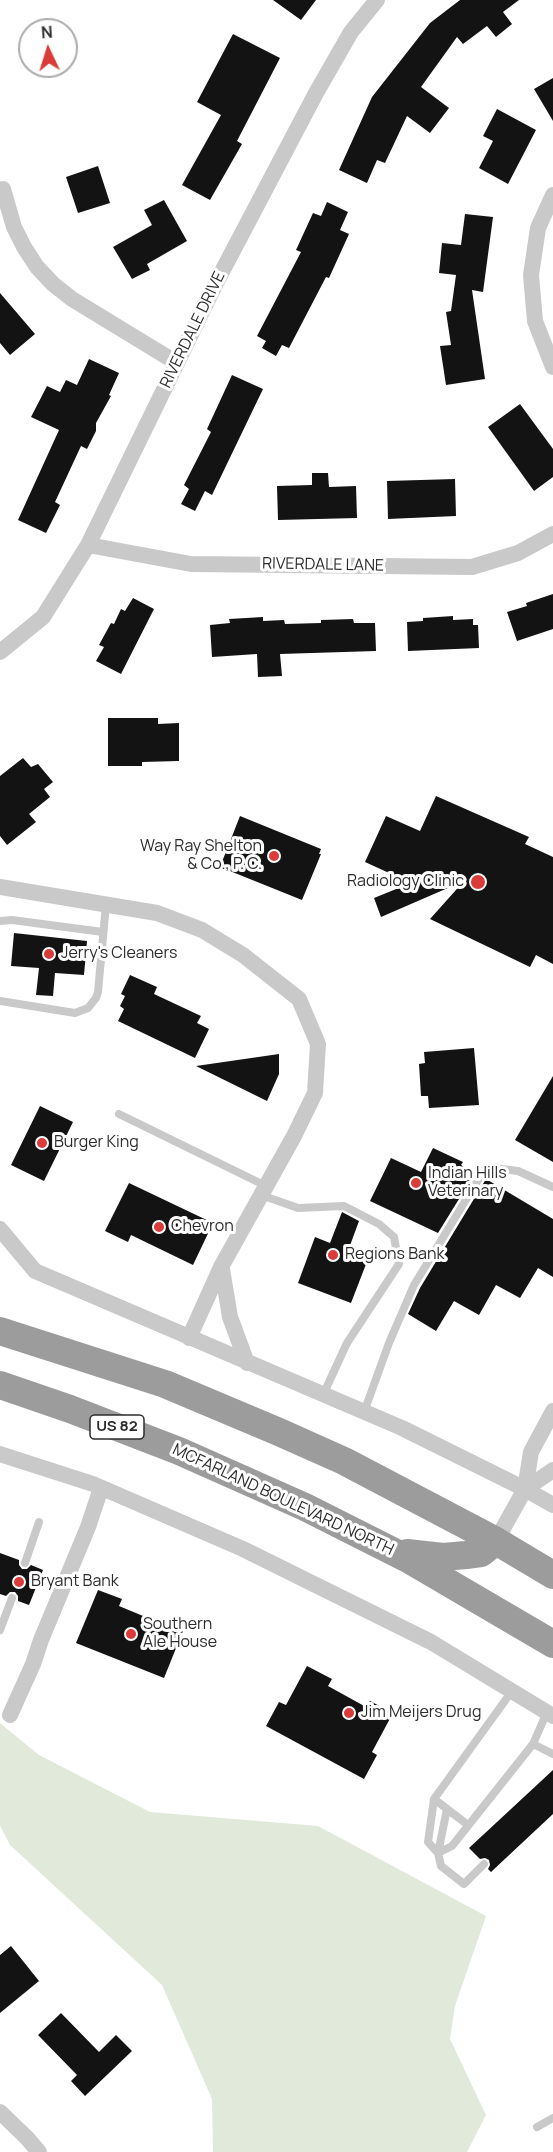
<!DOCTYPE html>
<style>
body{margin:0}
#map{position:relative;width:553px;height:2152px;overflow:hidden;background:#fff;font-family:Manrope,sans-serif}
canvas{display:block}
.north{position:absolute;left:18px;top:18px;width:60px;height:60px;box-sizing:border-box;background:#fff;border:2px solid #ababab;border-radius:50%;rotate:356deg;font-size:16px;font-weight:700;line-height:24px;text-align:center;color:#2c2c2c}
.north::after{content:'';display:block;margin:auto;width:21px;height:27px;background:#d93c39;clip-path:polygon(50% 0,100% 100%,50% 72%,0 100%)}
</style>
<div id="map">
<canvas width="553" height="2152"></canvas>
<div class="north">N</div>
</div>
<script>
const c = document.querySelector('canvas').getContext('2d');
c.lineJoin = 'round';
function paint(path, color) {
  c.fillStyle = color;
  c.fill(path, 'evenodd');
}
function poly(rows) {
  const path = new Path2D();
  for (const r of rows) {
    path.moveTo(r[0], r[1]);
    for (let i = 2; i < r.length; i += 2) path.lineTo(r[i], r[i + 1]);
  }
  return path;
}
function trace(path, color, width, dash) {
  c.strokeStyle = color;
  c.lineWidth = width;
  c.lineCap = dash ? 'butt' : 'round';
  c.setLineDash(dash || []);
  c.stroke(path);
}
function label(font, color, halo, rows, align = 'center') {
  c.font = font + ' Manrope,sans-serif';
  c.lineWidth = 6;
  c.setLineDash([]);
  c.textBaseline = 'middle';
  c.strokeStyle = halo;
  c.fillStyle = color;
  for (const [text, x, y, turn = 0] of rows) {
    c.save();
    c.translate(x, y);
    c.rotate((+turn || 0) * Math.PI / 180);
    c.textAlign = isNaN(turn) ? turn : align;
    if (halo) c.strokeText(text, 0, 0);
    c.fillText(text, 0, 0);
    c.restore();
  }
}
const green = poly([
 [0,1723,39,1755,150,1812,318,1826,486,1916,455,2006,450,2039,486,2115,467,2152,213,2152,212,2099,162,1985,10,1845,0,1826]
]);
const building = poly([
 [273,0,316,0,301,20],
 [460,0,519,0,503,12,512,24,496,37,487,26,463,44,457,37,421,87,449,108,430,133,407,116,385,163,377,160,367,183,339,170,372,97,430,23],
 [233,34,280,58,237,141,242,144,210,200,182,185,221,115,197,102],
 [553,78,553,121,534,89],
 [497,109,536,130,508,184,479,168,493,141,483,136],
 [98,166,110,203,78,213,66,177],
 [164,200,187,241,147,264,150,270,132,279,113,247,152,225,144,210],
 [327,202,348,212,340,230,349,234,329,278,326,277,289,348,282,345,276,356,262,348,266,341,257,336,301,252,296,250,313,213,321,216],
 [465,214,493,217,483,292,472,290,485,379,446,385,440,346,451,345,446,312,451,311,456,275,439,273,442,243,461,245],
 [0,293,35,334,10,355,0,343],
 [89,359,119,373,109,395,111,396,96,423,96,431,87,449,81,446,55,502,60,505,46,533,18,520,59,430,31,417,47,386,60,392,66,380,77,385],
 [232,375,263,389,212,495,205,491,195,511,181,504,189,489,184,485,211,432,207,429],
 [520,404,553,449,553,477,534,491,488,427],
 [312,473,328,473,329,487,356,486,357,518,278,520,277,486,312,485],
 [455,479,456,516,388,519,387,481],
 [553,594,553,629,517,641,507,612,527,606,526,603],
 [133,598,154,609,121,674,96,661,104,647,99,645,111,623,114,624,121,609,125,611],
 [453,616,453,620,473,619,473,625,478,625,479,648,408,651,407,622,423,621,423,618],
 [263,617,263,621,284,620,285,624,321,623,321,620,353,619,354,623,375,623,376,651,280,654,282,676,258,677,257,654,212,657,210,625,230,623,229,619],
 [108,718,158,718,158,724,179,723,179,761,142,762,142,766,108,766],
 [23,758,31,767,38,764,53,782,44,789,50,797,29,814,36,822,7,845,0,836,0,776],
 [436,796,529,837,525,844,553,857,553,964,536,955,530,967,430,919,464,881,381,917,374,898,411,883,365,862,386,816,420,831],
 [240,816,321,849,319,854,321,854,302,900,220,867],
 [14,933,87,941,84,975,55,973,53,996,36,995,39,968,11,966],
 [130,975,157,987,154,994,201,1016,197,1023,209,1029,195,1058,118,1021,124,1009,120,1006,125,996,121,994],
 [474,1048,479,1105,429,1108,428,1096,421,1096,419,1064,425,1063,424,1052],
 [279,1054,279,1074,267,1101,196,1066],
 [553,1076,553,1162,515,1140],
 [40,1106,73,1122,44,1181,11,1165],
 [433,1148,463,1162,461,1165,475,1173,438,1233,370,1201,391,1158,421,1172],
 [486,1179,553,1219,553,1277,538,1268,520,1298,496,1285,479,1315,454,1301,436,1331,408,1314,420,1288],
 [129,1183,213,1223,193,1265,131,1235,128,1242,105,1231],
 [342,1212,359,1221,348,1251,368,1259,351,1303,298,1283,315,1237,330,1243],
 [0,1553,19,1560,19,1565,22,1569,27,1569,31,1565,43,1570,29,1605,18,1601,18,1596,15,1592,10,1592,6,1596,0,1594],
 [98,1590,122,1599,119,1606,160,1623,162,1617,185,1626,164,1678,76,1643],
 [307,1666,332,1679,328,1686,366,1707,370,1701,393,1713,372,1752,377,1755,364,1779,266,1726,279,1702,286,1705],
 [553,1770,553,1814,491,1872,488,1869,490,1865,489,1860,485,1858,480,1859,469,1848],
 [11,1946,39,1981,0,2013,0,1955],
 [61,2013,99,2052,116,2035,132,2051,85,2096,71,2081,77,2075,38,2035]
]);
const service = poly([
 [0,921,12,920,103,932],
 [0,1001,75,1013,88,1008,96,998,98,992,106,904],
 [119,1114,266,1186],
 [261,1195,298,1208,344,1206,379,1224,394,1237,399,1264,347,1343,323,1395],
 [364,1412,389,1343,414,1285,486,1167,518,1171,553,1187],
 [25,1563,39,1522],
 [0,1630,12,1598],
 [533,1744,553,1754],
 [434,1799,468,1825],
 [447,1809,438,1853,441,1866,464,1884,484,1864],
 [438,1853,428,1842,434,1799,512,1691],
 [438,1853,452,1846,533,1744,547,1712],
 [537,2127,553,2118]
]);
const minor = poly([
 [3,189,14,227,24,247,37,267,53,284,72,299,177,363],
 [553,195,538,228,531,275,535,321,553,367],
 [88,545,191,564,472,567,518,553,553,534],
 [0,652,43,617,88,545,217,281,316,93,351,32,377,0],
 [0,887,157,913,202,930,243,955,299,999,318,1044,315,1093,294,1136,221,1267,189,1338],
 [0,1229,35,1271,402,1428,525,1489,553,1505],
 [222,1269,230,1317,247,1363],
 [0,1454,93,1484,243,1549,431,1642,553,1716],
 [525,1489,553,1470],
 [496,1541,525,1489,531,1452,553,1411],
 [10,1715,33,1664,41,1640,88,1527,101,1488],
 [0,2112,27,2138,39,2152]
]);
const trunk = poly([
 [0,1331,165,1384,279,1432,344,1461,496,1541,553,1575],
 [0,1385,70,1409,179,1451,305,1507,408,1559,553,1644],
 [407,1553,443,1557,466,1555,481,1553,496,1541]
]);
const markers = [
 [274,856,6,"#d93c39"],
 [478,882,8,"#d93c39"],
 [49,954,6,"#d93c39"],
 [42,1143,6,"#d93c39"],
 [416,1183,6,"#d93c39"],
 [159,1227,6,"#d93c39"],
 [333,1255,6,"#d93c39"],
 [19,1582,6,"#d93c39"],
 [131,1634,6,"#d93c39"],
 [349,1713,6,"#d93c39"]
];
const shields = [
 [117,1427,54]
];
const shieldNames = [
 ["US 82",117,1427]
];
const streetNames = [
 ["RIVERDALE DRIVE",193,330,-64],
 ["RIVERDALE LANE",323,565,1],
 ["MCFARLAND BOULEVARD NORTH",283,1500,25]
];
const poiNames = [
 ["Way Ray Shelton",262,847,"right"],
 ["& Co., P. C.",262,865,"right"],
 ["Radiology Clinic",464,882,"right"],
 ["Jerry's Cleaners",61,954],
 ["Burger King",54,1143],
 ["Indian Hills",428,1174],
 ["Veterinary",428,1192],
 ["Chevron",171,1227],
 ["Regions Bank",345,1255],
 ["Bryant Bank",31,1582],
 ["Southern",143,1625],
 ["Ale House",143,1643],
 ["Jim Meijers Drug",361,1713]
];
paint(green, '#e1e9da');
paint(building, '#131313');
trace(service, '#c9c9c9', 8);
trace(minor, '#c9c9c9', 16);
trace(trunk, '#9c9c9c', 28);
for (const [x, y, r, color] of markers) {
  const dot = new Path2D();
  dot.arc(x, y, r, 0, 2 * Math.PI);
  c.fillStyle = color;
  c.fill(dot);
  trace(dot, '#fff', 2);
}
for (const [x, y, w] of shields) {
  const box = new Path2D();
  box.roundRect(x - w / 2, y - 12, w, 24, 4.5);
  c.fillStyle = '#fff';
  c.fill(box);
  trace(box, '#2c2c2c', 1.5);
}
label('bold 15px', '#2c2c2c', null, shieldNames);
label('16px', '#2c2c2c', '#fff', streetNames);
label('16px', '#2c2c2c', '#fff', poiNames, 'left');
</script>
